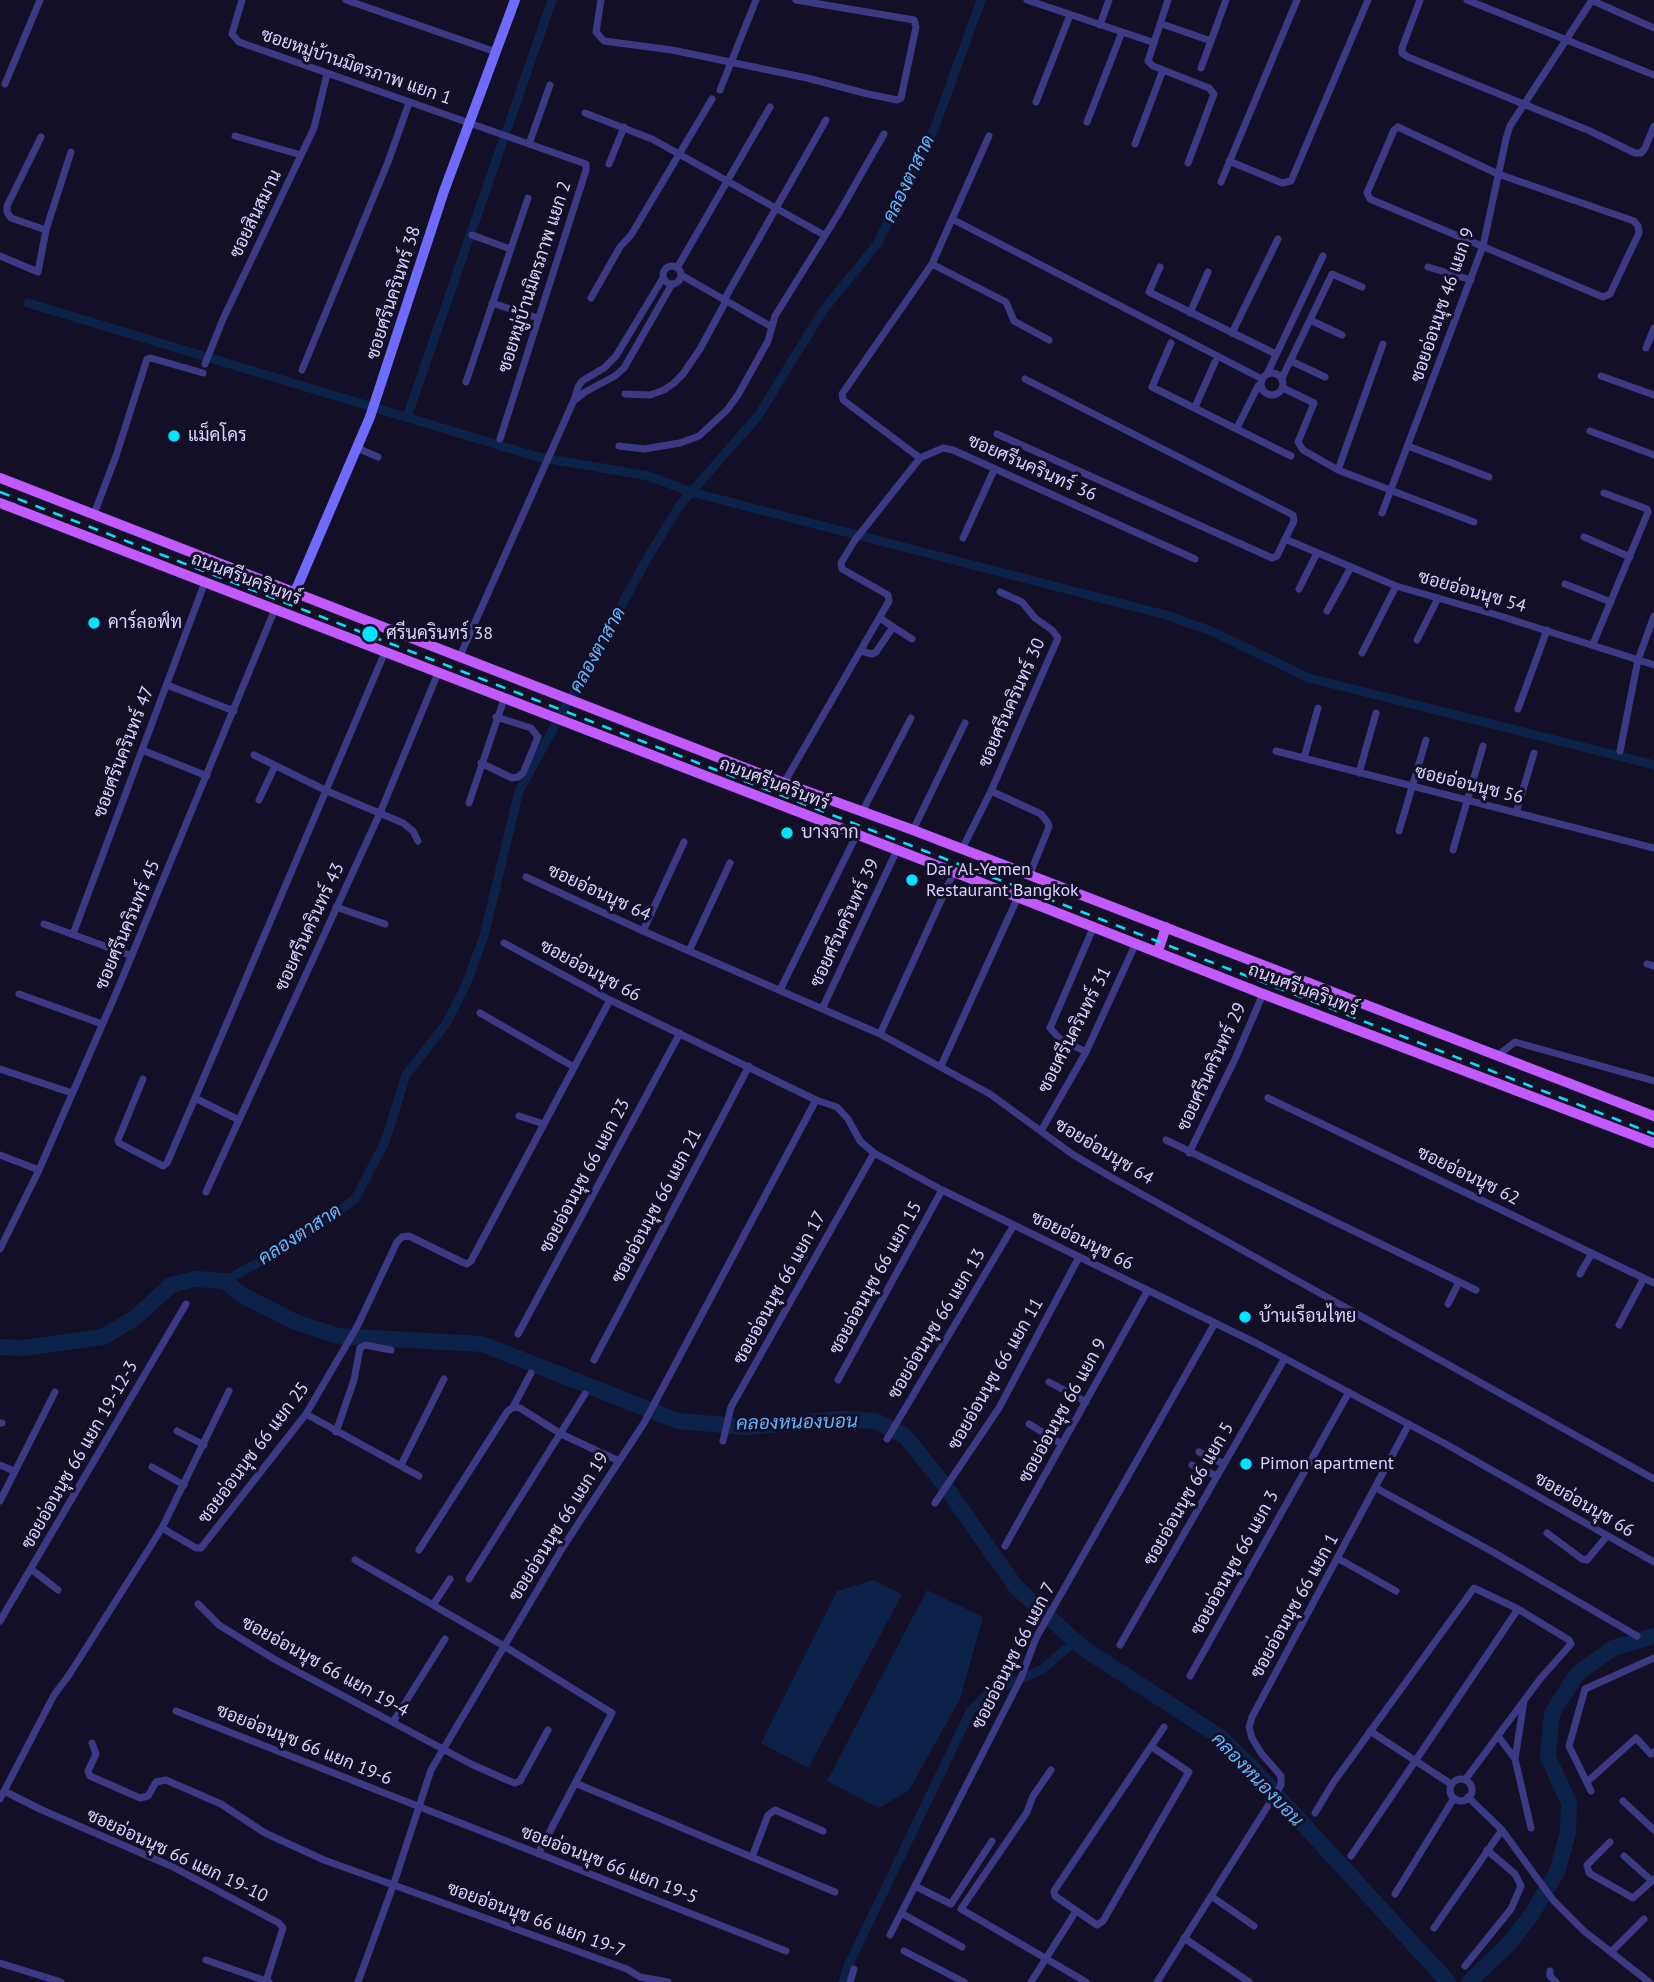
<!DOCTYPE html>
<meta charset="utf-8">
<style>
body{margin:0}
canvas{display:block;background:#130f26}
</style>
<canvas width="1654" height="1982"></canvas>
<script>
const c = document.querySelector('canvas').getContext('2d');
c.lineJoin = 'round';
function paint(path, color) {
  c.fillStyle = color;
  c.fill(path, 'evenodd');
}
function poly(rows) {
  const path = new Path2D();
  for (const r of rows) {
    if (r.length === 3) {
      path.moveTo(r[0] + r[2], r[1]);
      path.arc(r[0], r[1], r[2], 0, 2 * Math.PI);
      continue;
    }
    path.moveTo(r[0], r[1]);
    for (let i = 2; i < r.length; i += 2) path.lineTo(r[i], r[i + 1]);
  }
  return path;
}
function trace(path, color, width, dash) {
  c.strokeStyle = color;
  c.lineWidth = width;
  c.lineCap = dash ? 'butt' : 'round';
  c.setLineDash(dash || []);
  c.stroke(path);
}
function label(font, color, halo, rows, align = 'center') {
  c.font = font + ' "PT Sans",Sarabun,sans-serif';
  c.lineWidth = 6;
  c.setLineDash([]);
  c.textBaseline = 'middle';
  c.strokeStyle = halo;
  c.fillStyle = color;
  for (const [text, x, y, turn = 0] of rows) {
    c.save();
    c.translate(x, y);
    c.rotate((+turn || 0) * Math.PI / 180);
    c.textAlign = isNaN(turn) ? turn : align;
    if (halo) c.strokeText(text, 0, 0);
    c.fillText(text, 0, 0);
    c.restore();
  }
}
const water = poly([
 [874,1580,902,1595,808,1768,761,1743,837,1591],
 [927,1590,983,1617,960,1699,909,1790,879,1808,827,1781]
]);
const canal = poly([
 [28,303,538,457,649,476,691,492,1166,615,1211,631,1309,678,1654,765],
 [407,417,552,0],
 [225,1281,300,1239,355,1199,385,1142,406,1075,446,1024,465,987,484,936,519,791,648,557,680,505,758,416,822,312,877,244,935,127,981,0],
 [843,1982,849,1964,971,1710,990,1692,1041,1670,1076,1641]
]);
const river = poly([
 [0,1347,23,1348,103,1337,135,1318,171,1285,195,1279,225,1281,240,1294,295,1322,338,1336,482,1344,678,1421,747,1427,842,1419,875,1421,905,1436,943,1483,1016,1587,1083,1648,1220,1737,1249,1765,1448,1982],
 [1469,1982,1507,1946,1530,1917,1557,1872,1568,1833,1569,1803,1548,1757,1552,1713,1577,1674,1613,1648,1654,1636]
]);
const street = poly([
 [242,0,232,34,239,42,586,164,586,170,500,439],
 [346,0,496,52],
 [601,0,596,32,604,41,672,50,807,78,868,94,897,100,901,98,916,27,914,20,796,0],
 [1027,0,1152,42],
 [1168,0,1148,61,1153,66,1209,88,1214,94,1188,163],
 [1420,0,1402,48,1402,53,1408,57,1590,131,1635,153,1641,153,1645,148,1654,126],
 [1467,0,1654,75],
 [1591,0,1654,28],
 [1100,25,1109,0],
 [1165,25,1211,41],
 [1201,68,1226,0],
 [5,84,40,0],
 [720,90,756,0],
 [1036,102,1070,15],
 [585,113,652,139,824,235],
 [1087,122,1122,32],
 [1398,127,1498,174,1634,221,1638,226,1639,233,1610,294,1603,297,1370,199,1367,193,1394,130,1398,127],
 [235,136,301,155],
 [529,144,550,85],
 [1135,144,1163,70],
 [1229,161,1282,183,1291,181,1368,0],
 [609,164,624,127],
 [1221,182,1297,0],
 [952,219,1262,379],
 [46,230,71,152],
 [472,235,510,249],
 [0,256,38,272,46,230,11,218,7,212,7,206,41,137],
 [932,264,1006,302,1014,321,1049,340],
 [672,275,9],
 [1160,267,1149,292,1276,354],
 [1428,267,1471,280],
 [677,268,770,107],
 [681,275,772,327],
 [591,298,620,247,631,235,712,99],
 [724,300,826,120],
 [492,303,538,318],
 [1190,313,1208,272],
 [1310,320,1342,335],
 [1232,333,1278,239],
 [1171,343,1152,387,1291,456],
 [1646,348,1654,328],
 [1291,361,1325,377],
 [205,364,223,319,314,128,327,74],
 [302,370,388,162,409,103],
 [1272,384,11],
 [1267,374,1323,256],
 [1601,376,1654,395],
 [1282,378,1332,274,1362,287],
 [466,382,528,198],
 [1283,388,1314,403,1298,442,1303,450,1338,470,1474,522],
 [625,394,650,395,664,390,674,383,683,374,700,349,726,301],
 [575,400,585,392,615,376,624,368,672,284],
 [1195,407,1215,362],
 [1237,428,1258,386,1261,384],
 [1590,431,1654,455],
 [997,434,1272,558,1277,556,1285,539,1294,521,1293,515,1025,379],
 [619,446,644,449,680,443,699,436,727,410,738,395,768,341,775,316,839,213,884,134],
 [1408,446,1489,477],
 [357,448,378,457],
 [920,458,843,400,842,394,932,264,989,136],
 [1338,470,1383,344],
 [1382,513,1483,246,1506,139,1510,126,1592,0],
 [94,514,116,456,147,359,151,358,203,373],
 [1584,537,1630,557],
 [963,538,994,470],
 [1285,539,1396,586,1497,615,1654,665],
 [1565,584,1611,602],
 [1299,589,1317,553],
 [1327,611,1351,567],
 [893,627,912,639],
 [1417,640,1438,598],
 [1593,644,1648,512,1647,509,1604,493],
 [861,651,872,654,876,652,893,627,880,618],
 [1362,653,1396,586],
 [460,656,574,400,578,387,582,381,604,368,616,356,663,278],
 [167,685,234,711],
 [1518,709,1547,630],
 [142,750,207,776],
 [1276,751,1654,848],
 [1620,751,1638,660,1654,616],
 [254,755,327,791,403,823,413,831,418,841],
 [1304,758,1318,708],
 [481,763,512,778,518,777,523,773,538,737,531,728,496,717],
 [1359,773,1376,713],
 [784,783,889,601,888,595,842,569,841,563,855,540,920,458,943,448,953,450,1195,559],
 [991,791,1041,814,1048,823,1049,827,1029,876],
 [259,800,275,766],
 [469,803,504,699],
 [862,812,911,718],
 [1516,813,1534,753],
 [913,830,965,723],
 [1399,831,1426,740],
 [962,849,991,791,1058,638,1052,630,1035,618,1022,602,1000,592],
 [1453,850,1483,746],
 [526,877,643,931,880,1034,990,1094,1072,1154,1111,1177,1654,1479],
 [336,907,385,924],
 [44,924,132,956],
 [643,931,684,842],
 [73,934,205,582],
 [504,943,610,1000,816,1100,837,1107,848,1119,860,1141,874,1153,942,1190,1256,1343,1444,1443,1654,1562],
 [689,951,730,863],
 [1647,964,1654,966],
 [780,990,857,834],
 [19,994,102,1024],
 [822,1009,897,850],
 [480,1013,574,1067],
 [880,1034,954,872],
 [1086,1052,1059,1038,1050,1028,1094,926],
 [1497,1056,1515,1042,1654,1081],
 [941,1066,1018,897],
 [0,1069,72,1093],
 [143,1079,118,1140,119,1143,163,1166,167,1163,195,1098,385,652],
 [195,1098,239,1120],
 [1268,1098,1654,1283],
 [519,1116,544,1124],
 [1041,1131,1086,1052,1136,943],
 [1166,1140,1476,1290],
 [1189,1153,1235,1059,1263,994],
 [0,1155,39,1170],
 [206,1192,380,813,438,673],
 [0,1249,39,1170,117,991,275,609],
 [1580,1274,1592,1253],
 [1448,1304,1459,1282],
 [1619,1325,1644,1278],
 [518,1334,680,1033],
 [594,1360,749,1066],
 [838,1380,942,1190],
 [1049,1382,1086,1402],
 [513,1407,531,1373],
 [306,1414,419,1476],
 [0,1423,2,1423],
 [1029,1424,1062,1444],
 [177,1431,204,1445],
 [336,1432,354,1380,360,1348,365,1345,391,1350],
 [887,1439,1014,1225],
 [723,1441,731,1407,874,1153],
 [1199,1452,1224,1464],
 [0,1465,14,1471],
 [401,1465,444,1379],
 [1192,1465,1217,1476],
 [152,1467,184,1485],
 [1376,1488,1493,1552,1637,1636],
 [0,1501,55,1392],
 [935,1503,999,1408,1079,1257],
 [162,1528,229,1391],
 [1547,1533,1582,1559,1587,1560,1607,1536],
 [1005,1546,1148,1290],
 [419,1550,507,1412,513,1407,520,1408,561,1434,619,1461],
 [1339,1559,1396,1591],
 [355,1560,504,1646,612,1713,538,1854],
 [31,1569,58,1590],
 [469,1579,585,1394],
 [198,1604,219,1625,274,1659,471,1764,507,1780,515,1783,520,1781,548,1730],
 [433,1605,450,1579],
 [0,1621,186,1304],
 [1120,1645,1285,1358],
 [1190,1676,1349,1392],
 [176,1711,786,1951],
 [393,1722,445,1639],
 [1370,1731,1451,1784],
 [1498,1736,1515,1759,1531,1828],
 [92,1743,96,1754,88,1771,90,1776,140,1798,148,1796,156,1782,166,1780,221,1804,265,1833,324,1860,627,1969,640,1977,668,1982],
 [1152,1747,1189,1772,1103,1921,1097,1925,1055,1896,1054,1891,1164,1727],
 [1515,1759,1524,1701],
 [1051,1770,1033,1796,1027,1812,961,1909,1086,1982],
 [1461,1790,11],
 [1587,1782,1636,1738,1651,1754,1654,1752],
 [575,1783,835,1892],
 [4,1791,42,1810,171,1866,279,1923,283,1928,266,1981],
 [1591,1791,1569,1746,1585,1689,1654,1658],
 [1468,1797,1502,1830,1553,1900,1584,1931,1649,1982],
 [0,1799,54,1695,69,1675,162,1528,196,1548,201,1548,306,1414,358,1325,397,1242,402,1237,409,1236,464,1263,467,1264,471,1261,610,1000],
 [1623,1801,1654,1830],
 [1315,1813,1333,1783,1474,1588,1518,1609,1569,1640,1571,1644,1540,1679,1465,1780],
 [1610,1842,1587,1865,1589,1873,1633,1898,1654,1879],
 [1351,1856,1518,1609],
 [1624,1856,1652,1881],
 [752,1857,768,1815,775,1810,823,1831],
 [915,1886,951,1904,992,1841],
 [1395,1894,1454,1798],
 [1211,1896,1254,1926],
 [901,1913,962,1947],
 [1434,1928,1502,1830],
 [890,1935,1021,1678,1036,1638,1215,1323],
 [1184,1938,1249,1982],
 [904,1951,964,1982],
 [1611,1952,1644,1919],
 [206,1960,269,1982],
 [0,1963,61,1982],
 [1465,1966,1511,1909,1521,1886,1515,1874,1487,1850],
 [1550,1971,1550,1976,1556,1982],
 [358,1982,393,1886,431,1770,563,1547,644,1423,816,1100],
 [850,1982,854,1969],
 [1031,1982,1076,1911],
 [1157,1982,1281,1785,1281,1776,1261,1753,1252,1738,1249,1727,1252,1717,1409,1424]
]);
const secondary = poly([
 [295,592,370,417,444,191,515,0]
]);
const primary = poly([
 [0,478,784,783,913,830,1654,1116],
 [0,503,954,872,1263,994,1654,1143],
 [1158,951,1166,927]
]);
const rail = poly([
 [0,492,1654,1134]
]);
const markers = [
 [174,436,7,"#00e5ff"],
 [94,623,7,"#00e5ff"],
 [370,634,9,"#00e5ff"],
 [787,833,7,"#00e5ff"],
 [912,880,7,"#00e5ff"],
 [1245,1317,7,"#00e5ff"],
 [1246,1464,7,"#00e5ff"]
];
const streetNames = [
 ["ซอยหมู่บ้านมิตรภาพ แยก 1",356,67,19],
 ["ซอยสินสมาน",256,214,-64],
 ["ซอยหมู่บ้านมิตรภาพ แยก 2",535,277,-72],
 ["ซอยศรีนครินทร์ 38",394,293,-72],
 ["ซอยอ่อนนุช 46 แยก 9",1443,305,-71],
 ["ซอยศรีนครินทร์ 36",1032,468,24],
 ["ถนนศรีนครินทร์",246,579,21],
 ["ซอยอ่อนนุช 54",1472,592,16],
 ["ซอยศรีนครินทร์ 30",1012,703,-66],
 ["ซอยศรีนครินทร์ 47",124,752,-69],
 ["ถนนศรีนครินทร์",774,784,21],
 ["ซอยอ่อนนุช 56",1469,785,14],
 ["ซอยอ่อนนุช 64",599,893,25],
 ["ซอยศรีนครินทร์ 39",845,923,-65],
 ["ซอยศรีนครินทร์ 45",128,925,-67],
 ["ซอยศรีนครินทร์ 43",310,927,-65],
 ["ซอยอ่อนนุช 66",590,971,28],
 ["ถนนศรีนครินทร์",1303,990,21],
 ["ซอยศรีนครินทร์ 31",1075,1030,-63],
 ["ซอยศรีนครินทร์ 29",1212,1067,-65],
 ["ซอยอ่อนนุช 64",1104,1152,31],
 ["ซอยอ่อนนุช 66 แยก 23",585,1176,-62],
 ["ซอยอ่อนนุช 62",1468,1176,26],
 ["ซอยอ่อนนุช 66 แยก 21",657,1206,-62],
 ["ซอยอ่อนนุช 66",1082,1241,26],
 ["ซอยอ่อนนุช 66 แยก 15",876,1278,-61],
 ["ซอยอ่อนนุช 66 แยก 17",780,1288,-61],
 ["ซอยอ่อนนุช 66 แยก 13",937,1324,-59],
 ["ซอยอ่อนนุช 66 แยก 11",996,1374,-60],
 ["ซอยอ่อนนุช 66 แยก 9",1063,1411,-61],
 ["ซอยอ่อนนุช 66 แยก 25",254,1453,-53],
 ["ซอยอ่อนนุช 66 แยก 19-12-3",80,1455,-60],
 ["ซอยอ่อนนุช 66 แยก 5",1189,1494,-60],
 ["ซอยอ่อนนุช 66",1584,1505,30],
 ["ซอยอ่อนนุช 66 แยก 19",559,1527,-58],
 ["ซอยอ่อนนุช 66 แยก 3",1235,1563,-61],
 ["ซอยอ่อนนุช 66 แยก 1",1295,1606,-61],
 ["ซอยอ่อนนุช 66 แยก 7",1014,1656,-63],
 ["ซอยอ่อนนุช 66 แยก 19-4",325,1667,29],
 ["ซอยอ่อนนุช 66 แยก 19-6",304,1745,22],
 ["ซอยอ่อนนุช 66 แยก 19-10",177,1856,25],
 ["ซอยอ่อนนุช 66 แยก 19-5",609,1865,21],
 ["ซอยอ่อนนุช 66 แยก 19-7",536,1920,20]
];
const poiNames = [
 ["แม็คโคร",188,436],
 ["คาร์ลอฟ์ท",108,623],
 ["ศรีนครินทร์ 38",386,634],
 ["บางจาก",801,833],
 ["Dar Al-Yemen",926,870],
 ["Restaurant Bangkok",926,891],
 ["บ้านเรือนไทย",1259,1317],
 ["Pimon apartment",1260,1464]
];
const waterNames = [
 ["คลองตาสาด",909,179,-64],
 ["คลองตาสาด",598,650,-61],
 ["คลองตาสาด",300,1235,-33],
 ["คลองหนองบอน",797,1423,-1],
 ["คลองหนองบอน",1257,1780,46]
];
paint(water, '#0c2248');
trace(canal, '#0c2248', 9);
trace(river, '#0c2248', 16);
trace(street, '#3d3a85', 7);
trace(secondary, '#6f6bff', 10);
trace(primary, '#c25bff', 10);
trace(rail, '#00e5ff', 2.5, [10, 9]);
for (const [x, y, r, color] of markers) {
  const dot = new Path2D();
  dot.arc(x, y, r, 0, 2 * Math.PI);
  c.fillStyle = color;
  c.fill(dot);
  trace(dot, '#130f26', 2.5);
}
label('18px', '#d9d4ff', '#130f26', streetNames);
label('18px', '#d9d4ff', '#130f26', poiNames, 'left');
label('italic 19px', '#62b6ff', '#130f26', waterNames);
</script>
